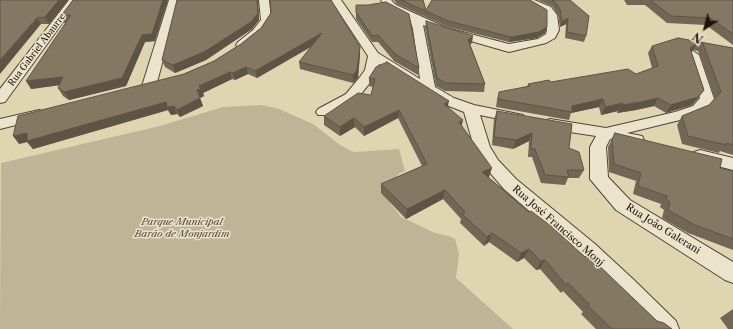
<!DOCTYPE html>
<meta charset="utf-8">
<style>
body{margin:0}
#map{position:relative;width:733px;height:329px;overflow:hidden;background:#dfd5b1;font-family:"Libre Caslon Text",serif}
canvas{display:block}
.north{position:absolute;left:685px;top:8px;width:40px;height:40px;-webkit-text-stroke:3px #eae4cc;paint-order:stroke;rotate:216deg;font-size:11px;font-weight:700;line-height:16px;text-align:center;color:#23130c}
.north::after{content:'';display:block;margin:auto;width:14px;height:18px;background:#23130c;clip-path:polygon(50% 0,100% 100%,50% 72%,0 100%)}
</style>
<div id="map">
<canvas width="733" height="329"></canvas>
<div class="north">N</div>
</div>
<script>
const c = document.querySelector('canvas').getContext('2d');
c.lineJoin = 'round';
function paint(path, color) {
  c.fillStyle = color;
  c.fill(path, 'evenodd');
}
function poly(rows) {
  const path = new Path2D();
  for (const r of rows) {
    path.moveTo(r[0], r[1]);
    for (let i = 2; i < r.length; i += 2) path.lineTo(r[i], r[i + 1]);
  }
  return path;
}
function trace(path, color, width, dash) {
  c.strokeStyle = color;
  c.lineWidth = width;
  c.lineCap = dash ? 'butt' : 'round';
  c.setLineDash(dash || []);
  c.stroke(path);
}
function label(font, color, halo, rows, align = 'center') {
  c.font = font + ' "Libre Caslon Text",serif';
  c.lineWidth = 3;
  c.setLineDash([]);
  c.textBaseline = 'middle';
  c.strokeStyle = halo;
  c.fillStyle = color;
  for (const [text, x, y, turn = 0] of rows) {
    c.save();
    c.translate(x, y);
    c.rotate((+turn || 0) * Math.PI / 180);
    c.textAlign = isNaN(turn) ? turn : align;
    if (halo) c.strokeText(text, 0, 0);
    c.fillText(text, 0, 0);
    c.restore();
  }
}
const green = poly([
 [262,105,279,109,313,124,340,145,351,151,356,152,399,149,405,171,398,174,394,182,390,203,401,217,435,233,449,236,455,239,459,254,456,278,513,329,0,329,1,163,160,126,223,107]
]);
const street = poly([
 [69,0,79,0,5,102,0,103,0,89,69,0],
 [169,0,179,0,156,86,154,89,144,89,142,86,169,0],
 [259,0,269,0,271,20,261,34,246,48,238,48,236,45,238,42,253,30,261,20,259,0],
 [331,0,341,0,378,53,420,79,413,29,410,19,388,9,381,0,391,0,396,5,447,28,509,44,538,39,546,34,547,30,547,15,543,11,521,0,534,0,551,7,557,15,559,30,555,38,546,43,509,52,439,32,423,25,435,87,454,98,474,105,523,115,525,118,523,121,518,123,480,115,490,147,498,160,516,179,595,244,634,280,676,321,679,329,651,329,581,256,504,189,486,168,474,147,464,112,444,104,379,64,373,79,356,100,328,115,318,115,316,112,318,109,346,94,360,77,365,70,368,56,331,0],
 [693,51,699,55,714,99,703,112,684,119,627,133,642,136,644,140,642,144,636,145,610,139,606,147,608,177,630,200,733,262,733,283,725,280,616,210,590,179,590,147,596,136,550,129,545,127,542,124,545,121,550,119,606,128,675,112,693,106,700,98,687,55,693,51],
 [39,110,44,112,46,115,44,118,0,129,0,119,39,110],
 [700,150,733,158,733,170,694,160,692,156,694,152,700,150]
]);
const wall = poly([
 [0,0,68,0,49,24,41,24],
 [73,0,155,41,145,42,126,86,69,100,63,96,58,88,60,85,31,89,66,23,64,23,61,16],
 [177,0,258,0,259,20,252,29,206,60,175,73,165,67,162,60],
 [394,0,423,0,426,10,547,27,545,33,537,38,509,42,448,27,397,4],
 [538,0,570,0,586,36,584,42,565,38,566,24,560,27,558,15,552,6],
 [624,0,733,0,733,45,706,25,667,23,645,5,627,5],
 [356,5,419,68,418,75,394,61,378,42,372,42,356,19],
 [271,13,360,47,360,54,358,78,353,83,300,69,299,62,311,47,257,78,248,74,235,80,232,79,203,93,204,96,200,98,203,106,180,117,177,114,171,115,168,110,33,149,27,142,19,144,214,61,241,44,261,28],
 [426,21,472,43,470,44,485,84,484,92,445,91,436,86,425,28],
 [678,38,733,48,733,155,720,151,719,153,682,144,677,125,682,116,709,105,715,99,698,51,693,50,691,51,704,90,698,98,692,105,666,113,654,106,636,110,617,113,618,111,601,115,599,107,571,113,569,120,496,107,497,100,499,92,527,87,528,84,551,82,636,74,652,68,648,53,652,46],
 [376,67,448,107,462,126,489,177,488,177,585,257,657,321,672,329,596,329,581,314,583,312,563,291,561,293,540,269,536,270,524,258,517,262,489,242,484,246,460,223,461,219,443,199,406,219,381,193,381,184,422,166,398,118,364,136,355,127,340,136,324,125,324,116,371,95,373,87,369,86,369,78],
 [497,111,569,148,584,170,579,178,568,178,565,185,541,183,532,157,528,157,529,141,513,149,492,145,494,119],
 [615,133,720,168,733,171,733,250,688,233,662,218,664,210,660,207,661,204,633,194,636,181,609,172,608,147],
 [733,309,733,329,728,329,720,318]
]);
const shadedWall = poly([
 [59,0,68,0,49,24,45,17],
 [163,0,168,0,155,41,145,42,126,86,69,100,64,92,142,35],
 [257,0,258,0,259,20,252,29,206,60,175,73,173,65],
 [37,18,41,24,0,74,0,60],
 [568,18,566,24,560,27,562,22],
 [547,27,545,33,537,38,509,42,511,37],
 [322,33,322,40,257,78,255,71],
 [473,36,472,43,467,47,468,40],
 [698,42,693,50,686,55,690,48],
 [360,47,360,54,358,78,353,83,353,75],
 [246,67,248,74,235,80,233,73],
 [230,72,232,79,203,93,204,96,200,98,203,106,180,117,177,110,197,90,199,86],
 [63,77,68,84,31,89,26,81],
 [704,90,698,98,692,105,666,113,671,105],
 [658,98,654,106,636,110,617,113,622,105],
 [603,99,599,107,571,113,572,106],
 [449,101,447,110,444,104],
 [166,102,174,106,177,114,171,115,168,110,33,149,27,142,19,144,13,136],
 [623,103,618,111,601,115,605,107],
 [399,110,398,118,364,136,364,127],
 [354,118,355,127,340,136,340,127],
 [463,120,461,129,459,122],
 [532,133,529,141,513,149,516,140],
 [492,168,489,177,479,181,482,172],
 [445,190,443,199,406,219,407,209],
 [492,233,489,242,484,246,487,237],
 [529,249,524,258,517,262,521,253],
 [545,260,540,269,536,270,541,261]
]);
const building = poly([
 [0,0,59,0,45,17,37,18,0,60,0,0],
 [73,0,163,0,152,34,142,35,122,78,64,92,58,88,63,77,26,81,71,15,61,16,73,0],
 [177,0,257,0,258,13,251,22,204,52,173,65,162,60,177,0],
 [270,0,331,0,360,47,357,70,353,75,299,62,322,33,255,71,246,67,233,73,230,72,199,86,201,89,197,90,200,98,177,110,174,106,167,107,166,102,27,141,27,133,13,136,18,116,184,74,214,61,241,44,261,28,271,13,270,0],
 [401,0,423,0,426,10,432,0,530,0,547,10,547,27,539,32,511,37,448,21,401,0],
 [552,0,570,0,589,16,586,36,567,32,568,18,562,22,560,9,554,1,552,0],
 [650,0,733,0,733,34,710,18,671,16,650,0],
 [386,2,409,14,419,68,395,54,378,35,372,36,356,12,356,5,368,5,386,2],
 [426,21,473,36,468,40,485,84,446,83,437,78,426,21],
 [678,38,733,48,733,145,726,143,726,145,688,136,682,116,709,105,721,92,703,44,698,42,690,48,704,90,698,97,671,105,658,98,641,102,622,105,623,103,605,107,603,99,572,106,572,112,498,99,499,92,530,86,528,84,549,80,551,82,628,69,636,74,658,66,652,46,678,38],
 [387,62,449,101,444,104,463,120,459,122,492,168,482,172,529,212,531,211,551,226,585,257,588,255,657,321,664,323,672,329,612,329,588,306,589,304,568,283,566,285,545,260,541,261,529,249,521,253,492,233,487,237,462,214,465,212,445,190,407,209,381,184,427,164,399,110,364,127,354,118,340,127,324,116,358,93,371,95,375,79,369,78,376,67,387,62],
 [497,111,572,124,569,148,579,152,584,170,567,170,569,177,545,175,535,149,531,149,532,133,516,140,494,137,497,111],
 [615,133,722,159,720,168,733,171,733,239,695,225,668,210,670,202,666,199,667,196,638,186,641,173,614,164,612,139,615,133]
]);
const farStreetnames = [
 ["Rua Gabriel Abaurre",37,50,-53]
];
const parkNames = [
 ["Parque Municipal",182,222],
 ["Barão de Monjardim",182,234]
];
const streetNames = [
 ["Rua José Francisco Monj",558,226,41],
 ["Rua João Galerani",663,229,32]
];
paint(green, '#bfb495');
trace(street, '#524435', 2);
paint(street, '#eae4cc');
paint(wall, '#726754');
paint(shadedWall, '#5d5445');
paint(building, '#857862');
trace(building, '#5d5445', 1);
label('9px', '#23130c', '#eae4cc', farStreetnames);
label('italic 10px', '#5a4b3c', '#eae4cc', parkNames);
label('10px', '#23130c', '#eae4cc', streetNames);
</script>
